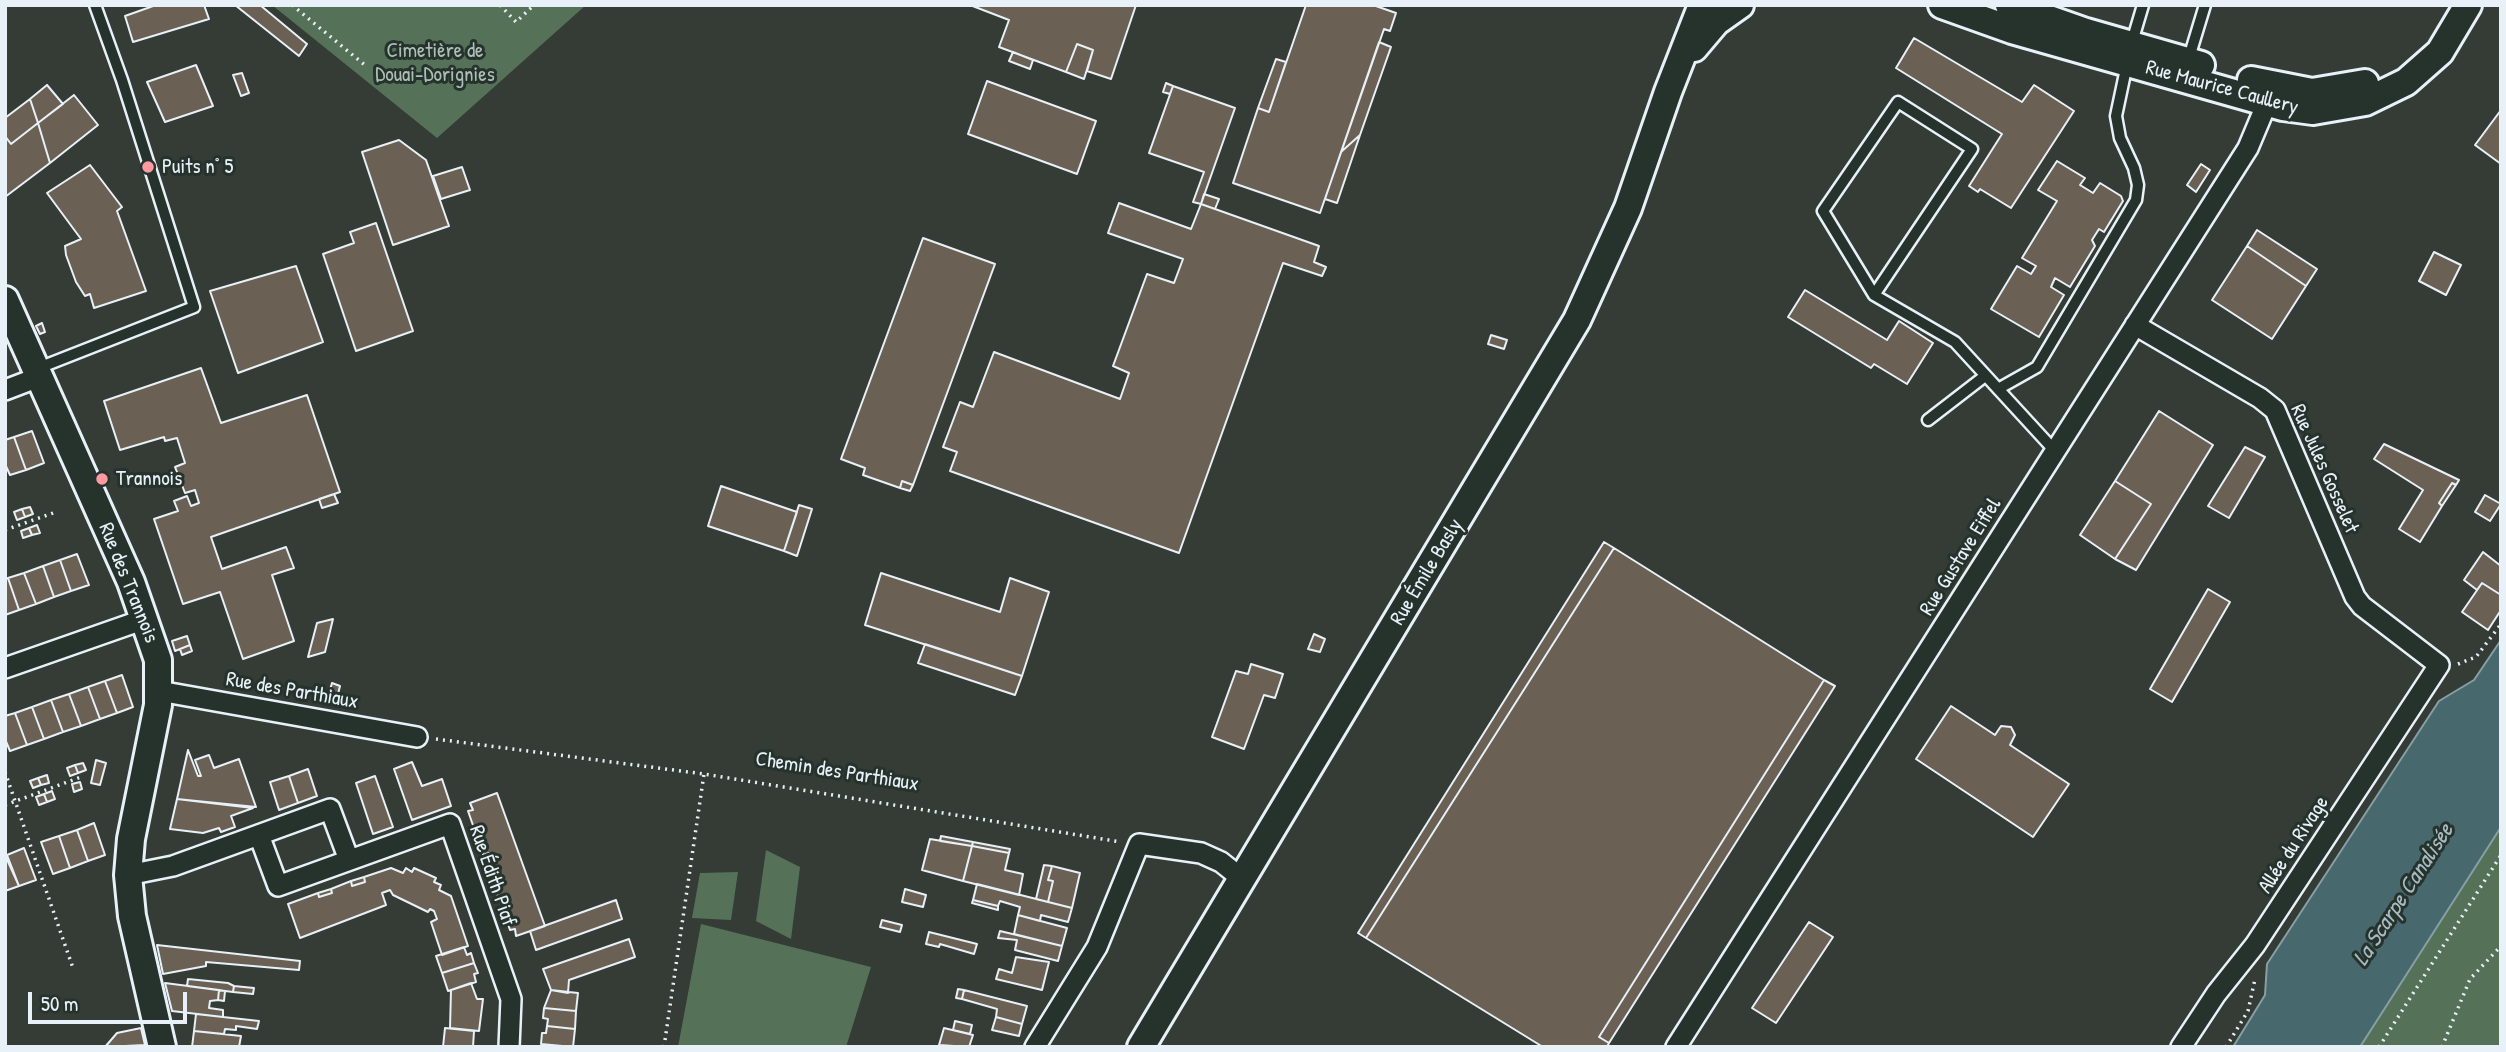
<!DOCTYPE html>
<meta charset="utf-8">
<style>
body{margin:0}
#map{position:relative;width:2506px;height:1052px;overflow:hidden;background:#343c35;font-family:"Patrick Hand",sans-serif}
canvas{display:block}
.frame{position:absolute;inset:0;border:7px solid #e8f1f8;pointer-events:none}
.scale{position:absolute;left:28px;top:992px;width:159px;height:32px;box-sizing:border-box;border:4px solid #e8f1f8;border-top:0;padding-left:9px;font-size:21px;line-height:24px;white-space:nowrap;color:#e8f1f8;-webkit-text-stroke:5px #26332d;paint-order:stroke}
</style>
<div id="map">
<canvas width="2506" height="1052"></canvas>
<div class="frame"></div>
<div class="scale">50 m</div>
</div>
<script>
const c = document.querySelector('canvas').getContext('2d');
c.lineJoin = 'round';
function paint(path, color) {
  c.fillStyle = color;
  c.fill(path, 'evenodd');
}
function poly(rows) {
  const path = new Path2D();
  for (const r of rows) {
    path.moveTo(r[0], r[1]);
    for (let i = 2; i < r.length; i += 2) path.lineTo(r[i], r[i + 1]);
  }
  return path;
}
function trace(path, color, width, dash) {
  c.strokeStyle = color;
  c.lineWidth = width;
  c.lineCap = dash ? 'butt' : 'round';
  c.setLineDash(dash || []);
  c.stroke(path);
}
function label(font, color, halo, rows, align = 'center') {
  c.font = font + ' "Patrick Hand",sans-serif';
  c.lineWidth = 6;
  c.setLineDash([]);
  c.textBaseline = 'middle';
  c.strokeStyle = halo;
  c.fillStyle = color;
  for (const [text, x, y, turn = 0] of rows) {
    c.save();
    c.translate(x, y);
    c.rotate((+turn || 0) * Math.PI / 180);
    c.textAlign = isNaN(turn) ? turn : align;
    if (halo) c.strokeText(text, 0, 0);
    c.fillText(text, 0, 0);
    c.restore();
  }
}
const green = poly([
 [272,5,586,5,437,138],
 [2501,827,2501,1047,2360,1047],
 [766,850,800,867,791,939,756,921],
 [738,872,731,920,692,918,700,873],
 [701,924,871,967,846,1047,678,1047]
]);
const water = poly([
 [2501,640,2501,827,2360,1047,2233,1047,2265,995,2267,964,2439,701,2474,680,2501,640]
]);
const building = poly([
 [156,5,204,5,209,19,133,42,125,16,156,5],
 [235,5,260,5,307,44,299,56,235,5],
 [970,5,1136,5,1111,79,1087,71,1093,50,1077,44,1066,72,999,47,1009,20,970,5],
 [1306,5,1373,5,1396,13,1390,31,1384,29,1320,213,1233,183,1258,108,1269,112,1306,5],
 [1914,38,2022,102,2034,85,2074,111,2011,208,1980,189,1978,192,1969,186,2002,134,1896,68,1914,38],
 [1379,42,1391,47,1360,135,1341,152,1379,42],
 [1077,44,1093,50,1084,79,1066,72,1077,44],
 [1013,52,1033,60,1030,69,1009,61,1013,52],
 [1276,59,1286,62,1269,112,1258,108,1276,59],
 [196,65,213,106,165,122,147,82,196,65],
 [242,73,249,93,241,96,233,75,242,73],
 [987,81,1096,121,1077,174,968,134,987,81],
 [1166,83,1173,86,1170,94,1163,92,1166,83],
 [47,85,63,104,38,123,30,99,47,85],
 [1173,86,1235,108,1201,204,1193,202,1204,172,1149,153,1173,86],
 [74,95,98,125,50,163,38,123,74,95],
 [30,99,38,123,11,144,5,136,5,118,30,99],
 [2501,110,2501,164,2475,145,2501,110],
 [38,123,50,163,5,197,5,136,11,144,38,123],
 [1360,135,1337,203,1325,199,1341,152,1360,135],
 [399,140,426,160,449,226,393,245,362,152,399,140],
 [2057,161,2085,178,2080,185,2093,193,2100,183,2121,196,2123,201,2104,232,2099,229,2092,240,2095,246,2070,287,2055,278,2051,287,2064,295,2039,337,1991,309,2017,266,2031,274,2036,266,2022,258,2057,201,2038,190,2057,161],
 [2201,164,2210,170,2196,192,2187,185,2201,164],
 [90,165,122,207,117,211,146,291,94,308,90,294,85,296,76,282,66,255,65,246,81,239,47,193,90,165],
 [462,167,470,190,441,199,433,176,462,167],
 [1204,194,1219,199,1215,209,1201,204,1204,194],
 [1119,203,1191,229,1201,204,1319,246,1314,262,1326,267,1322,276,1283,263,1179,553,950,471,957,452,943,447,960,402,973,407,994,352,1120,399,1129,373,1113,366,1147,274,1174,283,1183,259,1108,233,1119,203],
 [376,223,413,331,356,351,323,254,354,243,350,232,376,223],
 [2257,230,2317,269,2306,286,2247,246,2257,230],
 [923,238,995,264,913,485,902,481,900,488,863,475,865,468,841,459,923,238],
 [2247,246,2306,286,2272,339,2212,300,2247,246],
 [2434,252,2461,265,2446,295,2419,281,2434,252],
 [296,266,323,342,238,373,210,291,296,266],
 [1805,290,1887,340,1899,321,1933,343,1907,384,1874,364,1871,368,1788,317,1805,290],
 [42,323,45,332,40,334,36,326,42,323],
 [1491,335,1507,340,1504,349,1488,344,1491,335],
 [201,368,221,423,307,395,340,492,211,537,222,569,286,547,294,568,272,575,294,641,243,659,220,592,183,604,154,519,178,511,174,501,187,496,191,506,199,503,195,490,185,493,175,467,185,463,177,438,165,441,164,437,120,450,104,401,201,368],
 [2159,411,2213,445,2136,570,2115,559,2151,504,2115,481,2159,411],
 [32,431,44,463,26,470,14,437,32,431],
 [14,437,26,470,10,475,5,464,5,440,14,437],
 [2384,444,2459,480,2456,485,2452,483,2439,503,2442,506,2420,542,2399,529,2423,490,2374,459,2384,444],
 [2245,447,2265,457,2229,518,2208,506,2245,447],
 [902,481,913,485,910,491,900,488,902,481],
 [2115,481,2151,504,2115,559,2080,535,2115,481],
 [2452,483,2456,485,2442,506,2439,503,2452,483],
 [721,486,797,512,784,551,708,526,721,486],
 [334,494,338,503,322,508,319,499,334,494],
 [2485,495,2501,504,2490,521,2475,512,2485,495],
 [799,505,812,509,797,556,784,551,799,505],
 [30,507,33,514,25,517,22,509,30,507],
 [22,509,25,517,17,520,14,512,22,509],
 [37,525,40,533,32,535,29,528,37,525],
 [29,528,32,535,23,538,21,531,29,528],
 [1604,542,1614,548,1366,938,1358,933,1604,542],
 [1614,548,1824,680,1599,1037,1609,1043,1607,1047,1543,1047,1366,938,1614,548],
 [2483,552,2501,566,2501,595,2482,583,2477,590,2464,580,2483,552],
 [77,554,89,585,71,591,60,560,77,554],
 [60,560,71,591,54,597,43,566,60,560],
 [43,566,54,597,36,604,24,573,43,566],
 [24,573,36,604,19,610,8,578,24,573],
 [881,573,1000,612,1010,578,1049,592,1022,676,865,625,881,573],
 [8,578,19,610,5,615,5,579,8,578],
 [2482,583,2501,595,2501,610,2488,630,2462,612,2482,583],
 [2208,589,2230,602,2172,702,2150,689,2208,589],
 [333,619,325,652,308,657,317,623,333,619],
 [1314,634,1325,639,1320,652,1308,649,1314,634],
 [187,636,190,645,175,651,172,641,187,636],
 [925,644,1022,676,1015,695,918,663,925,644],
 [190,645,192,651,182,655,180,649,190,645],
 [1251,664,1283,674,1275,698,1264,695,1244,749,1212,737,1236,671,1248,674,1251,664],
 [122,675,133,707,117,713,105,681,122,675],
 [1824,680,1835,686,1609,1043,1599,1037,1824,680],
 [105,681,117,713,100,719,88,687,105,681],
 [332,683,340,686,336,702,327,700,332,683],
 [88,687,100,719,81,726,69,694,88,687],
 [69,694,81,726,63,732,51,700,69,694],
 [51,700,63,732,44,739,32,707,51,700],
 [1951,706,1995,735,2001,726,2011,727,2015,735,2010,745,2069,784,2033,837,1916,759,1951,706],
 [32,707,44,739,27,745,15,713,32,707],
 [15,713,27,745,10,751,5,739,5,716,15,713],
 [188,750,198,776,201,776,195,760,209,755,214,768,239,759,256,807,177,799,188,750],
 [96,760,106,763,100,785,91,783,96,760],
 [412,762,422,786,442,779,451,806,412,820,394,769,412,762],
 [83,763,86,770,78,773,75,765,83,763],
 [75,765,78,773,70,776,67,768,75,765],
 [308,769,317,796,298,803,289,776,308,769],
 [47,775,49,783,41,785,38,778,47,775],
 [289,776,298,803,279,810,270,782,289,776],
 [375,776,393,827,373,834,356,783,375,776],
 [38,778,41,785,33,788,30,781,38,778],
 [80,782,82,789,74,792,72,784,80,782],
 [52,791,55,799,47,802,44,794,52,791],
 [497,793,545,926,516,936,515,929,510,930,503,910,507,909,503,895,498,897,495,886,500,884,489,853,483,855,480,844,484,843,480,830,475,831,468,811,473,810,470,803,497,793],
 [44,794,47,802,39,805,36,797,44,794],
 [177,799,227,805,253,808,231,816,235,827,221,832,219,828,203,833,170,829,177,799],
 [94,823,105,855,88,861,77,830,94,823],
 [77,830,88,861,70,868,59,836,77,830],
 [480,830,484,843,480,844,475,831,480,830],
 [59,836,70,868,53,874,41,842,59,836],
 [941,836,973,842,972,846,940,841,941,836],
 [930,839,972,846,963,881,922,870,930,839],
 [973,842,1010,849,1009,853,972,846,973,842],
 [972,846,1009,853,1005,870,1023,874,1019,895,963,881,972,846],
 [24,848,36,880,19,886,7,855,24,848],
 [5,855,19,886,5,891,5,855],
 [1044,865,1052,866,1048,880,1053,881,1048,902,1036,899,1044,865],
 [1052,866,1080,873,1072,908,1048,902,1053,881,1048,880,1052,866],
 [391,868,403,873,406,868,412,872,414,868,436,878,434,882,441,885,439,890,451,896,468,946,442,955,431,922,437,919,434,911,430,909,428,912,393,895,390,890,382,893,386,905,300,938,288,904,318,893,319,897,332,893,331,889,351,881,352,886,365,882,364,877,391,868],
 [364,877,365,882,352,886,351,881,364,877],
 [977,884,1072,908,1068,922,1041,915,1040,921,1018,915,1020,907,1000,901,998,906,973,900,977,884],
 [331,889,332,893,319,897,318,893,331,889],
 [905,889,926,895,923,907,902,902,905,889],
 [503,895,507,909,503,910,498,897,503,895],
 [616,900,622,919,536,950,530,931,616,900],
 [973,900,998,906,998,910,972,903,973,900],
 [1018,915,1067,928,1062,946,1014,934,1018,915],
 [882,920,902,925,900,932,880,927,882,920],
 [1809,922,1833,937,1776,1023,1752,1008,1809,922],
 [1000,931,1062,946,1058,961,1015,950,1017,940,998,938,1000,931],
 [929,932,977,944,974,954,940,944,939,947,926,944,929,932],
 [629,939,635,957,569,980,568,993,551,990,543,969,629,939],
 [157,945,300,961,299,970,206,962,206,966,163,974,157,945],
 [464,947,467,955,471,953,474,963,442,973,436,956,464,947],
 [1016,957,1049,962,1042,990,996,979,999,969,1012,973,1016,957],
 [474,963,478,973,474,974,476,982,448,991,442,973,474,963],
 [188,979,228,983,234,986,233,992,187,986,188,979],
 [165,983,219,990,218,1000,210,1001,209,1008,223,1010,223,1017,172,1011,165,983],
 [471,983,477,999,483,999,479,1031,450,1028,451,990,471,983],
 [234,986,254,988,253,994,233,992,234,986],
 [958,989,964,990,962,999,956,998,958,989],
 [219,990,225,991,224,1001,218,1000,219,990],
 [551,990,578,993,576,1011,544,1008,551,990],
 [964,990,1027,1006,1022,1024,996,1017,997,1009,962,999,964,990],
 [544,1008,576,1011,575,1029,547,1026,548,1019,543,1018,544,1008],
 [196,1014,259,1021,257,1029,236,1026,236,1030,225,1029,224,1034,194,1031,196,1014],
 [996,1017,1022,1024,1019,1036,992,1030,996,1017],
 [955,1021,972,1025,970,1034,953,1030,955,1021],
 [547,1026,575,1029,573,1047,541,1044,542,1033,546,1033,547,1026],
 [141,1028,145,1045,105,1047,117,1033,141,1028],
 [445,1028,474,1031,473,1047,443,1047,445,1028],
 [944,1028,973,1035,969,1047,939,1045,944,1028],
 [194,1031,241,1036,239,1047,192,1047,194,1031]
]);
const path = poly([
 [292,5,366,66],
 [500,5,516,22,534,5],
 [5,530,56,512],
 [2458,664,2476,657,2501,624],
 [436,739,704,774,1121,842],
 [5,772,73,968],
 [5,805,81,777],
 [664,1047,704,774],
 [2226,1047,2248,1011,2255,979],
 [2379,1047,2501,855],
 [2442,1047,2470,979,2501,946]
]);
const lane = poly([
 [2132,42,2143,5],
 [2188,61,2205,5],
 [1874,295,1823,211,1898,102,1972,149,1874,295,1955,342,2055,451],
 [36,369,194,307,122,80,95,5],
 [1998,389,2037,367,2136,200,2138,185,2134,168,2120,138,2116,116,2127,64],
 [1928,420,1985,376]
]);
const street = poly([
 [2135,325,2260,398,2275,410,2355,597,2362,606,2439,665,2255,945,2216,994,2181,1047],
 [5,390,39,377],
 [5,668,145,619],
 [159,691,417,737],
 [259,835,278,886,450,824,511,999,509,1047],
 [128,875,173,866,330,809,349,860],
 [1035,1047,1097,947,1139,844,1201,853,1221,862,1241,878],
 [1676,1047,2248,148,2272,91]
]);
const secondary = poly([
 [1942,5,2012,30,2283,107,2313,111,2365,102,2406,82,2440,52,2468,5],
 [2009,5,2086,32,2201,65],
 [1694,48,1716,22,1740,5],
 [2251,80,2312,92,2365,83],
 [5,300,131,582,158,660,158,705,131,839,128,875,132,916,162,1047],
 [1141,1047,1577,320,1628,208,1668,92,1702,5]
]);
const markers = [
 [148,167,7,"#ff9aa2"],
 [102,479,7,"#ff9aa2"]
];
const parkNames = [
 ["Cimetière de",435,51],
 ["Douai-Dorignies",435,75]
];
const streetNames = [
 ["Rue Maurice Caullery",2222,88,15],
 ["Rue Jules Gosselet",2324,469,66],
 ["Rue Gustave Eiffel",1961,557,-58],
 ["Rue Émile Basly",1427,572,-59],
 ["Rue des Trannois",128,583,68],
 ["Rue des Parthiaux",292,691,10],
 ["Chemin des Parthiaux",837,772,9],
 ["Allée du Rivage",2294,845,-57],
 ["Rue Édith Piaf",492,876,71]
];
const poiNames = [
 ["Puits n° 5",162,167],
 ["Trannois",116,479]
];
const waterNames = [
 ["La Scarpe Canalisée",2404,895,-57]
];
paint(green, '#557259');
paint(water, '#47696d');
trace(water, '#879fa5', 2);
paint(building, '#6a6053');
trace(building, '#e8f1f8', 2);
trace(lane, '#e8f1f8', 15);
trace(street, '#e8f1f8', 24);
trace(secondary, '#e8f1f8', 32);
trace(path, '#e8f1f8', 3.5, [2, 5]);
trace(lane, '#26332d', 10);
trace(street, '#26332d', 19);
trace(secondary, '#26332d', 26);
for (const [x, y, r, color] of markers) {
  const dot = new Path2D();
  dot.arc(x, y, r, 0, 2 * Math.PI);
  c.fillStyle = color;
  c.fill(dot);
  trace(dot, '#26332d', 2.5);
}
label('21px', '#adbeb8', '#26332d', parkNames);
label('21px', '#e8f1f8', '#26332d', streetNames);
label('21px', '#e8f1f8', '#26332d', poiNames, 'left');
label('italic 23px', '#a8bbc0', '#26332d', waterNames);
</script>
